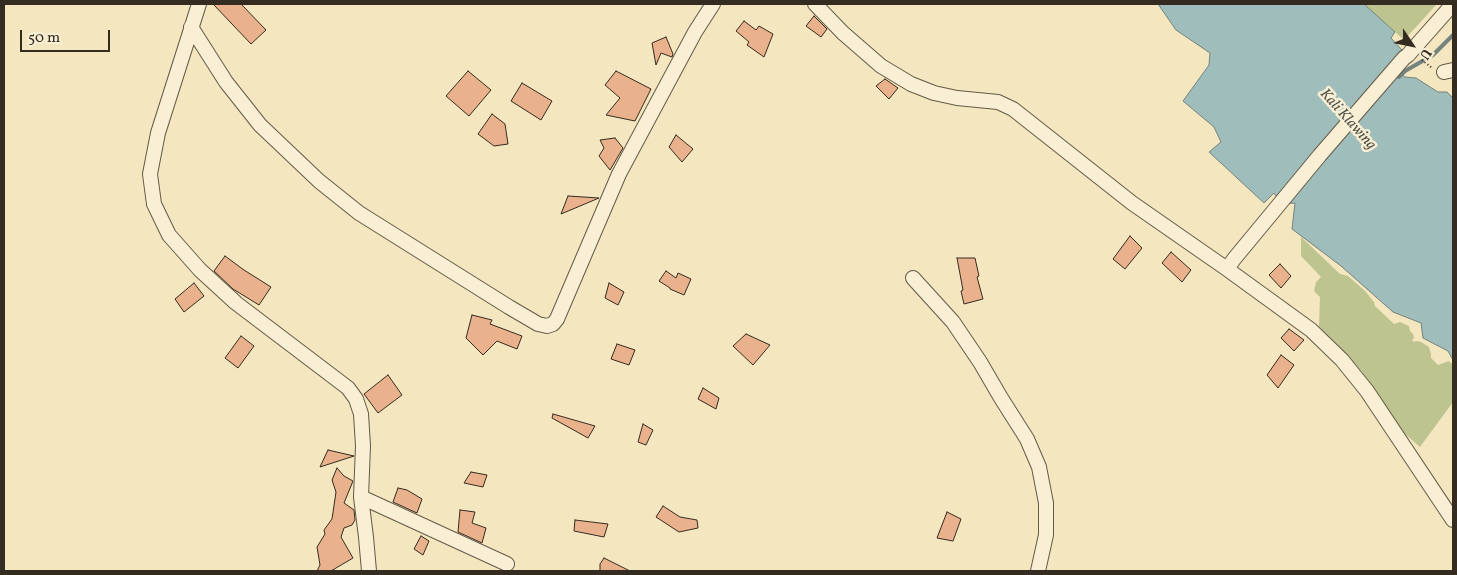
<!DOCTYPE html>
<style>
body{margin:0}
#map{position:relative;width:1457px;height:575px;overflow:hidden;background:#f4e6bf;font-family:Vollkorn,serif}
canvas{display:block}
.frame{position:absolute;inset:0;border:5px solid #342b21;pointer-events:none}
.north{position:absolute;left:1387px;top:20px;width:50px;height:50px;-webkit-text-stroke:4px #f8efd5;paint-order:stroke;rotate:124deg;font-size:14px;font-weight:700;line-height:20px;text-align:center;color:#342b21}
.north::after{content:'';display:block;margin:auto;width:18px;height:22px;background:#342b21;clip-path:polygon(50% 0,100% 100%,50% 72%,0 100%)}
.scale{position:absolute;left:20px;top:30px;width:90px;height:22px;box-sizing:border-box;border:2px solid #342b21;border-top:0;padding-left:6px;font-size:15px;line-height:18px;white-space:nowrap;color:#342b21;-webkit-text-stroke:4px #f8efd5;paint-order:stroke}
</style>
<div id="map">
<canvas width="1457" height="575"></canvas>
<div class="frame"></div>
<div class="north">U</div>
<div class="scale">50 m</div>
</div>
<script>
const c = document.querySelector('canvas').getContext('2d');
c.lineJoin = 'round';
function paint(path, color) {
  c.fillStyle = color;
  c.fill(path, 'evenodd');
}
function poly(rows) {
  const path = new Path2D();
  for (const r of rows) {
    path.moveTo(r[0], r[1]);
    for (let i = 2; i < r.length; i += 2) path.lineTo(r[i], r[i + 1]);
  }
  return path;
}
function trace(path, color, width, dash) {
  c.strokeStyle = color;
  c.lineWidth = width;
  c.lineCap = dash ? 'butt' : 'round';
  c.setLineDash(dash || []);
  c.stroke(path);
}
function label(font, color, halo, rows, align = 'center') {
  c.font = font + ' Vollkorn,serif';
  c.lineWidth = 5;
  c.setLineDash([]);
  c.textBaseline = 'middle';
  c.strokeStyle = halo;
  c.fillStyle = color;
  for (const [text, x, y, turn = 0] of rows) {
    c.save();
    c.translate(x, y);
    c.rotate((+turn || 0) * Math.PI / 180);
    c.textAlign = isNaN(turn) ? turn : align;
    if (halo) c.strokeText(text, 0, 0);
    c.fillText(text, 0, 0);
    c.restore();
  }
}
const green = poly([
 [1364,4,1437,4,1404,40],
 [1301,237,1340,274,1348,276,1365,291,1374,302,1375,306,1394,324,1400,322,1409,326,1410,331,1413,334,1414,338,1412,340,1414,342,1416,341,1421,342,1429,347,1431,354,1431,358,1438,365,1449,361,1453,365,1453,402,1420,447,1404,433,1360,369,1357,370,1332,346,1332,340,1319,327,1320,297,1314,291,1316,282,1321,277,1301,256]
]);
const water = poly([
 [1158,4,1364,4,1395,32,1391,38,1403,51,1391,66,1405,77,1416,78,1438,92,1447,92,1453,98,1453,360,1448,351,1423,338,1421,323,1393,312,1341,266,1292,229,1295,203,1281,204,1274,193,1264,203,1209,152,1221,142,1214,127,1183,101,1209,65,1210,53,1176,30,1158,4]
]);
const stream = poly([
 [1399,77,1405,71,1433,55,1453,35]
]);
const building = poly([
 [213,4,241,4,266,30,251,44,213,4],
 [814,16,827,29,821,37,806,26,814,16],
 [744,21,756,30,759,26,773,34,764,57,747,45,749,42,736,31,744,21],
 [666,37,673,54,672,57,661,53,656,65,652,43,666,37],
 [468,71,491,90,469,116,446,96,468,71],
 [616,71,651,89,635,121,606,115,620,98,605,85,616,71],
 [885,79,898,88,889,99,876,86,885,79],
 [522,83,552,101,541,120,511,101,522,83],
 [492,114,505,124,508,144,494,146,478,134,492,114],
 [676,135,693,149,682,162,669,147,676,135],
 [615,138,623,148,610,170,599,156,604,148,600,140,615,138],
 [568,196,599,198,561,214,568,196],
 [1130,236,1142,248,1125,269,1113,259,1130,236],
 [1171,252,1191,270,1182,282,1162,263,1171,252],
 [225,256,244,270,271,287,259,305,233,289,214,271,225,256],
 [957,258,975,258,979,276,977,277,983,299,964,304,961,291,963,290,957,258],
 [1280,264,1291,276,1281,288,1269,275,1280,264],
 [666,271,676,278,678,273,691,279,684,295,670,289,670,288,659,281,666,271],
 [194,283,204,296,184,312,175,299,194,283],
 [609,283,624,292,618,305,605,298,609,283],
 [472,315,492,320,490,324,522,336,517,349,497,341,483,355,466,338,472,315],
 [1289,329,1304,340,1294,351,1281,338,1289,329],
 [746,334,770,345,753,365,733,346,746,334],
 [241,336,254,346,238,368,225,358,241,336],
 [617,344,635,350,629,365,611,359,617,344],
 [1281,355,1294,365,1278,388,1267,375,1281,355],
 [388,375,402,395,378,413,364,394,388,375],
 [703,388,719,398,716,409,698,399,703,388],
 [553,414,595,426,588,438,552,418,553,414],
 [643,424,653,430,646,445,638,442,643,424],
 [328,450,354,456,320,467,328,450],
 [337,468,344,476,353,481,344,503,354,510,355,520,352,525,344,528,341,537,353,558,331,571,317,571,320,565,317,547,325,534,324,530,332,519,336,492,332,480,337,468],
 [471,472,487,475,483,487,464,483,471,472],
 [398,488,407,490,422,499,417,513,393,502,398,488],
 [663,506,680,517,697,520,698,528,679,532,656,517,663,506],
 [460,510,475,512,472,523,486,528,482,543,458,532,460,510],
 [947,512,961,519,953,541,937,538,947,512],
 [575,520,608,524,604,537,574,531,575,520],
 [421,536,429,541,423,555,414,549,421,536],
 [604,558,630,571,600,571,600,564,604,558]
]);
const path = poly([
 [1422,60,1432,68]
]);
const street = poly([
 [199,4,158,133,150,174,154,204,169,235,200,270,236,303,348,388,356,399,361,414,363,446,361,497,366,537,369,571],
 [815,4,843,33,881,66,911,84,934,93,957,98,998,102,1013,109,1132,203,1227,269,1311,330,1342,360,1367,391,1453,520],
 [191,27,226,82,260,125,319,181,359,213,509,307,538,324,547,326,553,324,557,319,619,174,695,32,713,4],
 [1444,72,1453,70],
 [1227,269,1234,259,1320,155,1404,58,1408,55,1453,4],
 [913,278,953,322,980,362,1001,398,1027,439,1039,467,1046,503,1046,535,1038,571],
 [361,497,507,564]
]);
const waterNames = [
 ["Kali Klawing",1347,120,48]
];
paint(green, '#bdc490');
paint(water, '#9fbdbb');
trace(water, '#74837d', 1);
trace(stream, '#74837d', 4);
paint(building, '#eab28c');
trace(building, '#342b21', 1);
trace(street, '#645a48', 16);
trace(path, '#342b21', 2, [1, 2.5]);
trace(street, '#f8efd5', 14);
label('italic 15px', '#4f5048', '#f8efd5', waterNames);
</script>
